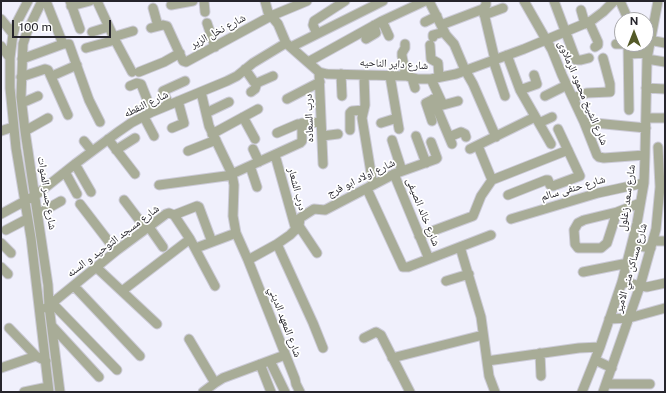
<!DOCTYPE html>
<meta charset="utf-8">
<style>
body{margin:0}
#map{position:relative;width:666px;height:393px;overflow:hidden;background:#f0f0fc;font-family:"Public Sans",sans-serif}
canvas{display:block}
.frame{position:absolute;inset:0;border:2px solid #26252c;pointer-events:none}
.north{position:absolute;left:614px;top:12px;width:40px;height:40px;box-sizing:border-box;background:#fff;border:1px solid #a8a8ab;border-radius:50%;rotate:0deg;font-size:11px;font-weight:700;line-height:16px;text-align:center;color:#26252c}
.north::after{content:'';display:block;margin:auto;width:14px;height:18px;background:#545a28;clip-path:polygon(50% 0,100% 100%,50% 72%,0 100%)}
.scale{position:absolute;left:12px;top:20px;width:99px;height:18px;box-sizing:border-box;border:2px solid #26252c;border-top:0;padding-left:5px;font-size:12px;line-height:14px;white-space:nowrap;color:#26252c;-webkit-text-stroke:3px #fff;paint-order:stroke}
</style>
<div id="map">
<canvas width="666" height="393"></canvas>
<div class="frame"></div>
<div class="north">N</div>
<div class="scale">100 m</div>
</div>
<script>
const c = document.querySelector('canvas').getContext('2d');
c.lineJoin = 'round';
function poly(rows) {
  const path = new Path2D();
  for (const r of rows) {
    path.moveTo(r[0], r[1]);
    for (let i = 2; i < r.length; i += 2) path.lineTo(r[i], r[i + 1]);
  }
  return path;
}
function trace(path, color, width, dash) {
  c.strokeStyle = color;
  c.lineWidth = width;
  c.lineCap = dash ? 'butt' : 'round';
  c.setLineDash(dash || []);
  c.stroke(path);
}
function label(font, color, halo, rows, align = 'center') {
  c.font = font + ' "Public Sans","Noto Naskh Arabic",sans-serif';
  c.lineWidth = 3.5;
  c.setLineDash([]);
  c.textBaseline = 'middle';
  c.strokeStyle = halo;
  c.fillStyle = color;
  for (const [text, x, y, turn = 0] of rows) {
    c.save();
    c.translate(x, y);
    c.rotate((+turn || 0) * Math.PI / 180);
    c.textAlign = isNaN(turn) ? turn : align;
    if (halo) c.strokeText(text, 0, 0);
    c.fillText(text, 0, 0);
    c.restore();
  }
}
const minor = poly([
 [28,1,17,22,13,34,10,58,10,88,16,148,31,238,49,392],
 [42,1,27,32,23,44,21,97,25,131,48,285,49,306,60,392],
 [46,1,63,44],
 [70,1,80,29],
 [97,1,115,40,132,72],
 [204,1,205,12],
 [265,1,268,12,278,24,286,43,319,72,327,74,406,76,418,79,431,79,456,74,524,49,591,21,603,12,614,1],
 [429,1,446,35,454,44,465,70,473,84,496,137],
 [486,1,486,5,483,9,495,60],
 [524,1,552,50,562,75,584,122,597,155,599,157,604,158,645,155],
 [554,1,576,60,581,60,589,58],
 [620,1,628,19],
 [171,5,193,1],
 [71,6,90,1],
 [153,8,158,26],
 [581,10,585,24],
 [484,15,503,8],
 [1,19,13,34],
 [382,21,389,36],
 [425,22,437,16],
 [589,22,598,42,598,45,595,47],
 [207,23,215,47],
 [441,25,483,9],
 [151,28,163,25,167,26,183,61,186,62,271,16,307,1],
 [92,32,108,27],
 [317,34,313,25,314,21,345,1],
 [113,37,133,31],
 [433,37,433,35,444,32],
 [366,39,376,33,374,25],
 [649,40,665,43],
 [405,44,405,48,402,53,402,56,406,76],
 [616,44,622,44],
 [628,44,629,110],
 [430,45,431,59,438,63,439,77],
 [1,46,10,58],
 [291,47,383,1],
 [86,48,115,40],
 [629,54,647,53],
 [507,55,520,90,551,144],
 [22,59,63,44,69,44,89,100,100,122],
 [647,59,665,62],
 [493,60,505,96],
 [308,62,382,21,425,1],
 [245,69,254,82,257,83,273,76],
 [139,72,164,62,180,53],
 [319,72,323,164],
 [341,74,342,96],
 [364,75,365,105,362,118,373,185],
 [52,76,77,65],
 [390,76,399,129],
 [21,77,45,69,48,70,68,115],
 [412,78,415,88],
 [431,79,443,105,458,101],
 [130,86,137,83,141,84,152,112],
 [646,88,665,89],
 [520,90,537,84,534,75],
 [201,92,209,126,232,174,234,185,233,216,236,233,248,260,295,379,296,384,300,392],
 [251,92,255,89,257,83],
 [545,96,567,85],
 [573,98,587,93,610,92,610,84,603,58],
 [287,99,320,82],
 [433,99,452,144],
 [22,103,38,96],
 [169,105,163,91,185,81],
 [206,113,229,102],
 [144,117,154,136],
 [243,117,255,139],
 [646,118,665,118],
 [432,121,426,103,438,97],
 [584,122,646,128],
 [381,123,397,118],
 [539,123,552,117],
 [172,128,184,123,178,101],
 [350,130,350,113,352,111,364,110],
 [1,131,13,127],
 [25,131,48,118],
 [277,133,298,124,321,122],
 [212,134,258,109],
 [322,136,338,134],
 [416,136,426,163],
 [449,137,461,132,465,134,466,137],
 [108,139,135,174],
 [392,140,402,171],
 [84,141,92,151],
 [478,146,492,180],
 [253,149,259,162],
 [470,149,535,117],
 [116,150,135,138],
 [188,151,216,140],
 [275,155,296,230],
 [75,164,91,192],
 [250,166,257,187],
 [65,172,77,194],
 [232,174,300,143,302,141,302,123],
 [394,174,429,259],
 [159,185,233,175],
 [367,189,403,267,408,267,491,235],
 [508,195,546,180,548,180,550,185,553,186,580,176,558,129],
 [124,200,146,229],
 [80,204,116,251],
 [617,212,607,243,601,248,578,248,575,244,574,230,578,223,584,220,617,212,640,203],
 [1,214,36,195,75,164,118,132,131,123,152,112,227,81,237,76,253,63,286,43],
 [38,214,61,201],
 [174,215,197,206,199,207,212,242],
 [511,219,598,193,644,183],
 [299,226,317,253],
 [149,227,163,247],
 [6,230,27,219],
 [419,236,473,216,481,196,492,180,568,150],
 [653,241,665,241],
 [1,243,11,253],
 [277,244,313,323,323,348],
 [632,245,651,248],
 [460,247,481,317,489,376,495,392],
 [196,248,236,233],
 [248,260,277,244,290,235,299,226,300,218,314,209,325,210,394,174,436,159,437,158,431,142],
 [1,267,8,274],
 [96,267,157,324],
 [583,272,628,263],
 [446,281,469,274],
 [622,282,647,287,665,283],
 [74,286,140,356],
 [122,291,190,239],
 [53,304,117,370],
 [46,308,116,251,166,214,169,213,174,215,190,239,215,286],
 [609,319,629,318,665,308],
 [52,326,99,377],
 [9,328,36,356,46,361],
 [364,338,376,332,381,335,410,392],
 [189,339,215,383],
 [540,353,541,376],
 [392,358,483,335],
 [595,360,612,368],
 [270,361,285,392],
 [487,361,579,348,600,347],
 [260,364,271,392],
 [1,368,36,356],
 [606,384,650,384],
 [24,392,48,387],
 [203,392,215,383,223,378,285,355],
 [582,392,600,347,622,282,637,223,644,183,645,155,647,59,658,1],
 [603,392,640,286,656,229,660,187,658,147]
]);
const streetNames = [
 ["شارع نخل الزير",218,31,-28],
 ["شارع داير الناحيه",394,64,3],
 ["شارع الشيخ محمود الرملاوى",583,93,67],
 ["شارع النقطه",146,104,-26],
 ["درب السعاده",309,118,-92],
 ["شارع اولاد ابو فرج",361,178,-26],
 ["شارع حنفى سالم",573,188,-16],
 ["درب الشعار",297,189,75],
 ["شارع جسر المنوات",47,193,81],
 ["شارع سعد زغلول",627,198,-82],
 ["شارع خالد الصيفى",423,212,68],
 ["شارع مسجد التوحيد و السنه",113,241,-37],
 ["شارع مساكن مني الامير",631,268,-74],
 ["شارع المعهد الديني",285,322,69]
];
trace(minor, '#cccbd7', 11);
trace(minor, '#a8ac97', 9);
label('11px', '#26252c', '#fff', streetNames);
</script>
